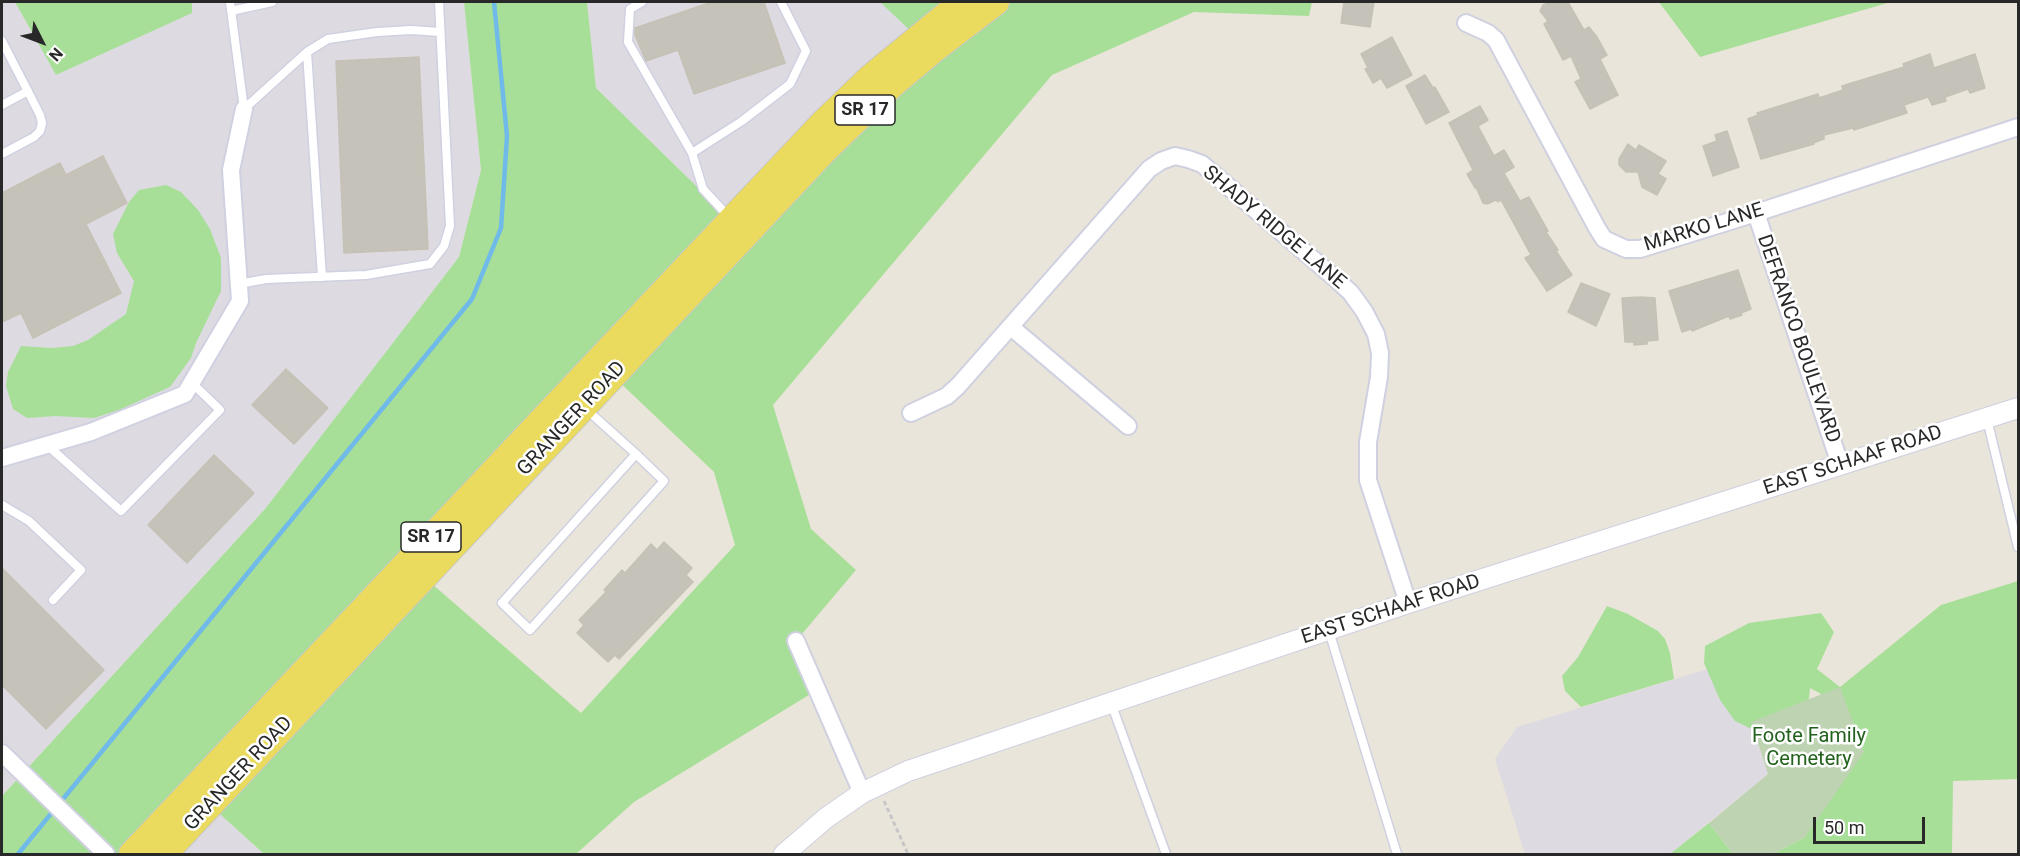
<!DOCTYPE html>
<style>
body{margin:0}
#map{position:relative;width:2020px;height:856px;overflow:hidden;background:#eae5da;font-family:Roboto,sans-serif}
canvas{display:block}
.frame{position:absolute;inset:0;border:3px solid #282828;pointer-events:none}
.north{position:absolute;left:12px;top:12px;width:60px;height:60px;-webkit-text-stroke:4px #fff;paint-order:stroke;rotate:132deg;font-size:16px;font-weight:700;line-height:24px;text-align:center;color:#282828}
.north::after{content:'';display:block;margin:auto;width:21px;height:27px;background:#282828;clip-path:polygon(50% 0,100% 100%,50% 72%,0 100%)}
.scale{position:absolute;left:1813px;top:817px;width:112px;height:27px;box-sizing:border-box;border:3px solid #282828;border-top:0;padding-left:8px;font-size:18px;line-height:21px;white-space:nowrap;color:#282828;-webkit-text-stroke:4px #fff;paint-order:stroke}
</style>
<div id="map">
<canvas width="2020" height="856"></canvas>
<div class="frame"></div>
<div class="north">N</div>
<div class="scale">50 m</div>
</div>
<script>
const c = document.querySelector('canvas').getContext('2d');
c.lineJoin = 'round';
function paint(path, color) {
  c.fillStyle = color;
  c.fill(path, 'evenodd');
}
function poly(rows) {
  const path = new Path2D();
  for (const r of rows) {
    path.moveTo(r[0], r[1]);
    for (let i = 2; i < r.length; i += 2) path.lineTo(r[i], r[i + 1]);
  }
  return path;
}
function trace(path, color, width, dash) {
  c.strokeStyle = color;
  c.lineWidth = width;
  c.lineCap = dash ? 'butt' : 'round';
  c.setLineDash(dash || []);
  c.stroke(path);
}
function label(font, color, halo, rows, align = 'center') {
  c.font = font + ' Roboto,sans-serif';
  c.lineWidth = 5;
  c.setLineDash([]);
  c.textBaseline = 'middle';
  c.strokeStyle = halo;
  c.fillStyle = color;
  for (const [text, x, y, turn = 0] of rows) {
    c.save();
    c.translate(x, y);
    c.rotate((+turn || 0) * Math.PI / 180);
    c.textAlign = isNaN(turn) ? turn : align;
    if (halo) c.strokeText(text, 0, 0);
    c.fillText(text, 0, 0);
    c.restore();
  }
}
const industrial = poly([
 [2,2,15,2,56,75,191,13,192,2,464,2,481,170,459,257,265,509,2,796],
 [587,2,880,2,917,37,731,220,596,88],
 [1731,662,1768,774,1670,854,1525,854,1495,759,1517,727],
 [210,805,264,854,164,854]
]);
const green = poly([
 [15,2,192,2,192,13,56,75],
 [464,2,587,2,596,88,731,220,132,854,2,854,2,796,265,509,459,257,481,170],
 [880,2,962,2,917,37],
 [996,2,1312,2,1309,16,1194,12,1052,75,773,405,811,529,856,570,796,641,817,690,634,802,576,854,264,854,210,805,424,577,581,713,735,545,714,472,613,376,822,153],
 [1659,2,1891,2,1700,57],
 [166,185,181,192,198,210,210,229,221,258,221,291,196,343,191,358,170,387,119,410,94,418,56,416,27,418,13,409,6,386,8,372,21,346,51,348,73,346,88,340,126,314,134,281,117,253,113,234,129,202,139,190],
 [2018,581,2018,779,1953,781,1952,854,1773,854,1805,837,1821,694,1810,688,1809,699,1764,735,1735,721,1720,700,1704,663,1705,646,1749,623,1821,613,1834,632,1817,669,1840,687,1941,605],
 [1607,606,1628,614,1658,631,1665,639,1670,653,1674,679,1581,707,1565,691,1562,676,1578,657],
 [1709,823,1733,854,1670,854]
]);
const cemetery = poly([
 [1840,687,1864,752,1805,837,1773,854,1733,854,1709,823,1768,774,1751,722]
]);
const stream = poly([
 [18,854,472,299,501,228,507,136,494,2]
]);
const building = poly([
 [712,2,764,2,785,63,694,94,678,50,646,61,635,35,635,28,712,2],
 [1344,2,1374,2,1370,27,1341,23,1344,2],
 [1551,2,1568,2,1584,30,1589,27,1597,37,1607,55,1600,59,1618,95,1590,109,1575,82,1581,79,1571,56,1563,60,1544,24,1548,21,1540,11,1543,5,1551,2],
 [1392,37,1412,75,1387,88,1381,78,1373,83,1365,69,1368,68,1361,54,1392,37],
 [1930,54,1934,68,1975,54,1985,88,1970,93,1968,89,1945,97,1946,101,1932,105,1928,97,1904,105,1907,113,1854,130,1853,128,1824,135,1824,139,1813,143,1814,144,1761,159,1748,119,1758,115,1757,113,1818,94,1819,98,1843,90,1842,86,1904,67,1903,64,1930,54],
 [419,57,428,249,344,253,336,61,419,57],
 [1425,75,1433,88,1435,87,1449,112,1426,124,1406,86,1425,75],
 [1480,106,1488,120,1478,126,1494,156,1504,150,1514,167,1504,173,1520,201,1529,197,1548,231,1546,232,1558,250,1556,251,1572,275,1547,291,1525,258,1531,255,1501,200,1498,202,1496,200,1487,204,1483,203,1476,187,1475,188,1467,174,1473,170,1449,123,1480,106],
 [1727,131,1739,167,1713,176,1703,146,1717,141,1715,135,1727,131],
 [1628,144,1636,150,1639,145,1666,161,1658,174,1666,179,1657,195,1642,187,1638,172,1626,172,1619,165,1619,159,1628,144],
 [103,156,127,203,86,224,121,293,33,338,21,313,2,322,2,193,60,163,66,175,103,156],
 [1738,270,1751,309,1741,313,1742,315,1730,319,1729,316,1692,331,1691,329,1682,332,1669,291,1738,270],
 [1581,283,1610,294,1596,326,1568,312,1581,283],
 [1641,297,1655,298,1658,340,1647,341,1647,344,1634,345,1634,342,1625,342,1622,298,1641,297],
 [286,369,328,408,294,444,252,405,286,369],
 [214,455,254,493,187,563,148,525,214,455],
 [664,542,692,568,686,575,693,582,619,659,615,655,608,662,577,633,584,625,579,620,606,592,604,590,622,570,625,573,651,544,657,550,664,542],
 [2,568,104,670,46,729,2,685,2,568]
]);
const path = poly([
 [884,801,908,854]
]);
const service = poly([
 [230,2,244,109],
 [642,2,630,9,628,42,692,153,703,189,729,217],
 [231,11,272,2],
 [2,41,40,115,42,123,40,131,34,137,2,154],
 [2,105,28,91],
 [244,109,307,52],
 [692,153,742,121,790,84,806,51,781,2],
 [322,277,307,52,328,39,377,32,411,30,440,32],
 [239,284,266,279,366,275,430,264,444,246,450,226,439,2],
 [586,409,636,454,664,481,530,630,502,603,636,454],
 [1987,419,2018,547],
 [47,445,121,511,220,410,192,383],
 [2,505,29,521,81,570,53,600],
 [1329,631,1397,854],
 [1111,703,1166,854]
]);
const minor = poly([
 [1466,23,1488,33,1496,40,1597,228,1604,239,1626,249,1640,249,1756,213,2018,127],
 [1756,213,1840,464],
 [1011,327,1128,426],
 [911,413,947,396,958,386,1149,169,1161,161,1175,156,1188,159,1202,164,1336,279,1351,293,1364,311,1376,334,1380,353,1379,377,1368,442,1368,480,1408,603],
 [2,458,91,432,185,394,240,301,231,170,244,109],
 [796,641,862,793],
 [2,753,106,854]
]);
const tertiary = poly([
 [784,854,826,818,862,793,908,771,1408,603,2018,408]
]);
const primary = poly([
 [132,854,823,123,871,77,962,2],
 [164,854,822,153,893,84,932,51,996,2]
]);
const shields = [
 [865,110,60],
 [431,537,60]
];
const shieldNames = [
 ["SR 17",865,110],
 ["SR 17",431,537]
];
const streetNames = [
 ["SHADY RIDGE LANE",1274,228,40],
 ["MARKO LANE",1704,228,-17],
 ["DEFRANCO BOULEVARD",1798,339,71],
 ["GRANGER ROAD",572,419,-47],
 ["EAST SCHAAF ROAD",1853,461,-18],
 ["EAST SCHAAF ROAD",1391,610,-18],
 ["GRANGER ROAD",239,774,-47]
];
const parkNames = [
 ["Foote Family",1809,737],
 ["Cemetery",1809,760]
];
paint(industrial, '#dedae2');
paint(green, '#a7df98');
paint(cemetery, '#bed3b2');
trace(stream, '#70bae9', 4.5);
paint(building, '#c5c2ba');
trace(building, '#c5c1b4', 1.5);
trace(service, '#cfd0e0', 11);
trace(minor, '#cfd0e0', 20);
trace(tertiary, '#cfd0e0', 22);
trace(primary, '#c7c7c7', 28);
trace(path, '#c7c7c7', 3, [4.5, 3]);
trace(service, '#fff', 8);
trace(minor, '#fff', 16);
trace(tertiary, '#fff', 20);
trace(primary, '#eadb5e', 26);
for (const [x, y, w] of shields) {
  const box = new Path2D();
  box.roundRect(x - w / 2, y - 15, w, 30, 4.5);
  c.fillStyle = '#fff';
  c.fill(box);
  trace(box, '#282828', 1.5);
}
label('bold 18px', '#282828', null, shieldNames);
label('20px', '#282828', '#fff', streetNames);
label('20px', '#22611c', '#fff', parkNames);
</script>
